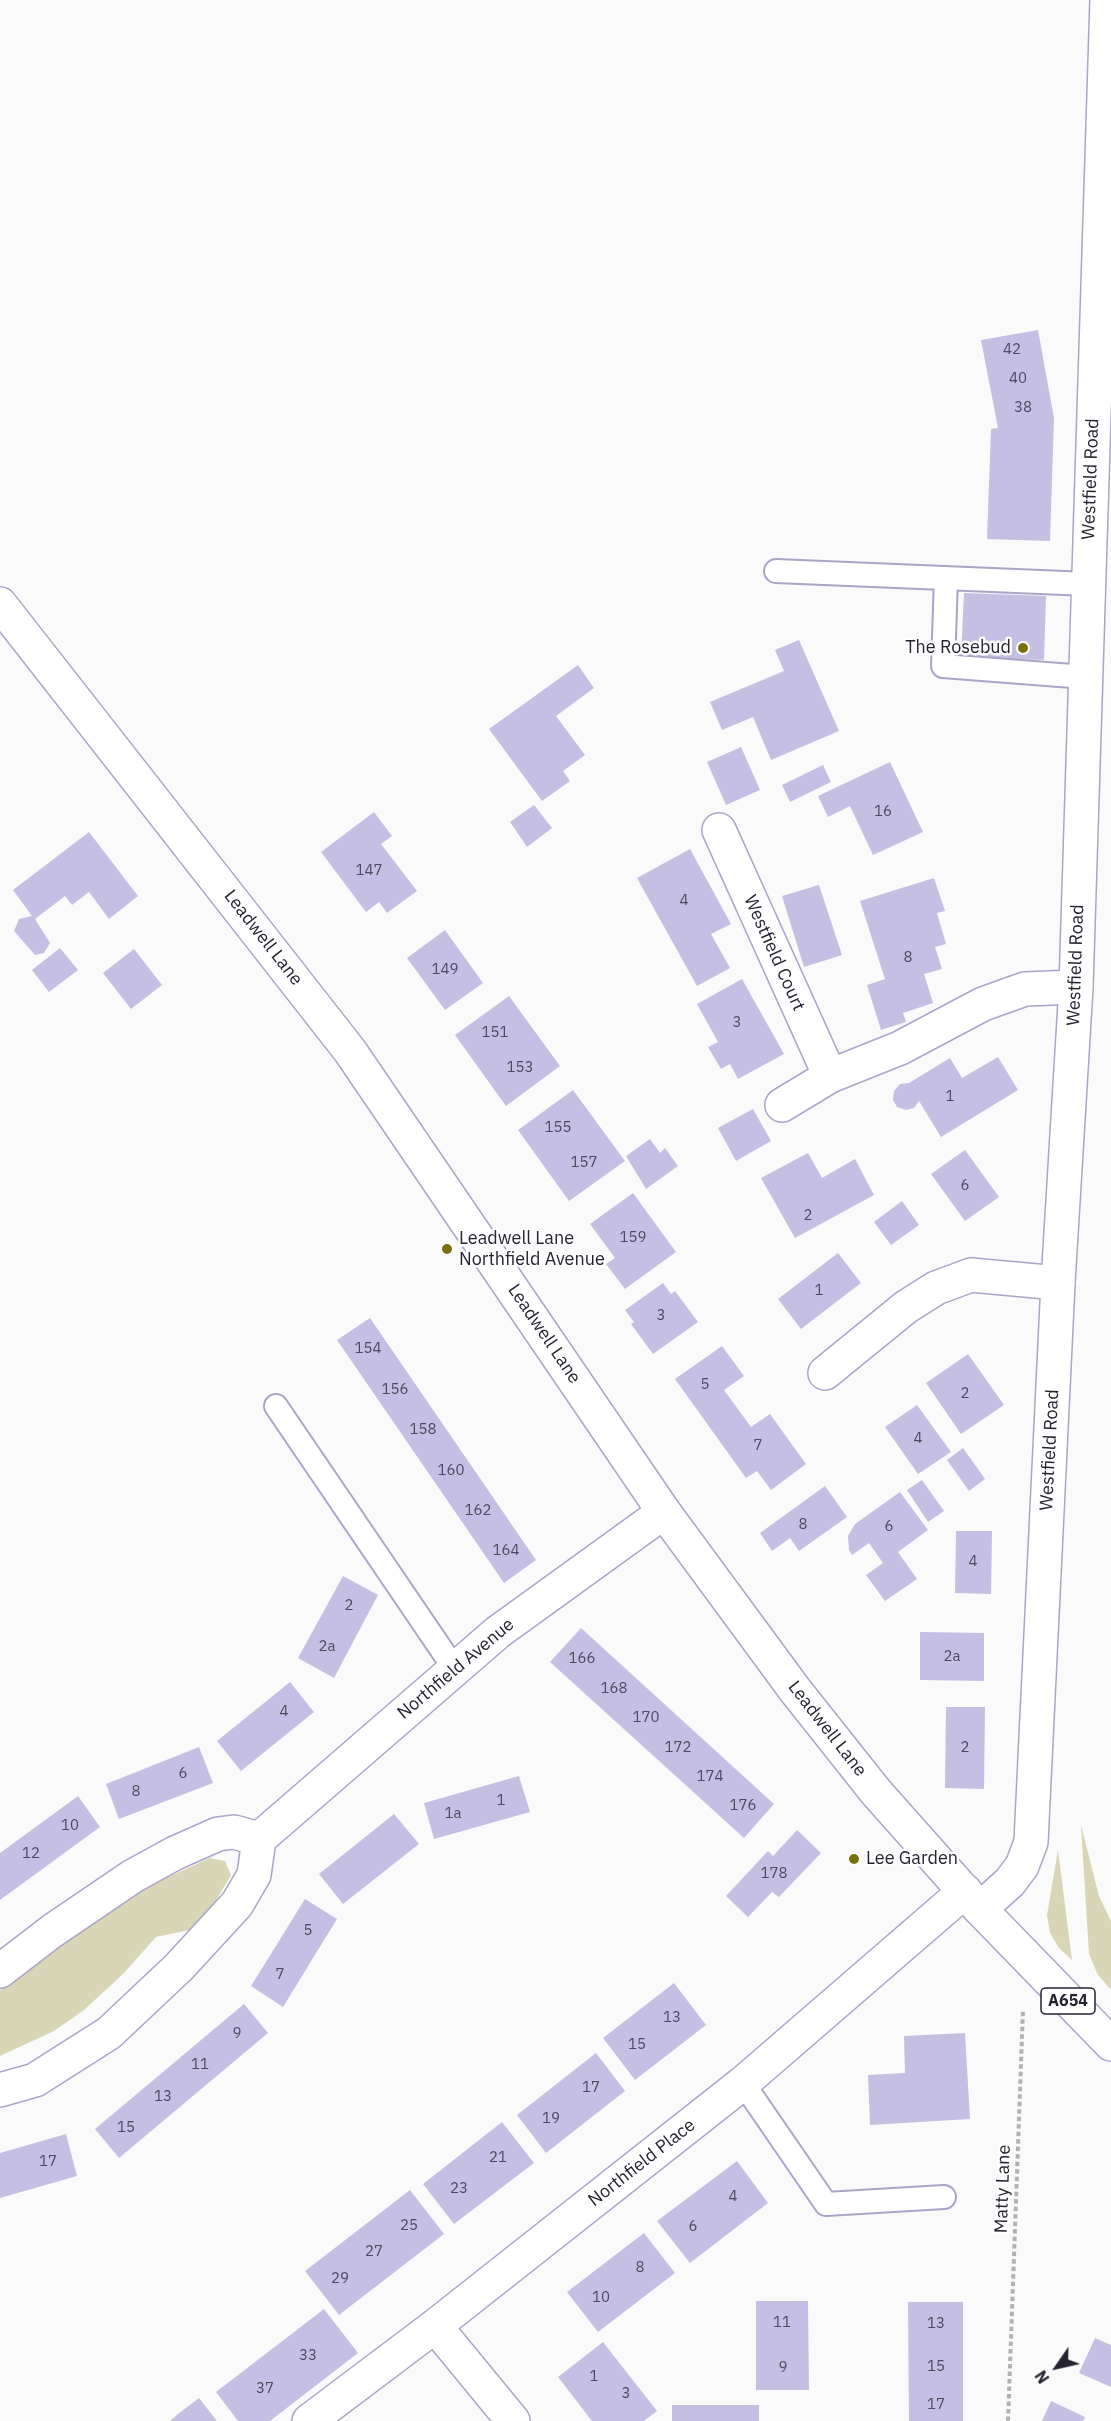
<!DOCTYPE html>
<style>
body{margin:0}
#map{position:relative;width:1111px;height:2421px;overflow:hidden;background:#fafafa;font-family:"IBM Plex Sans",sans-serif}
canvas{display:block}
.north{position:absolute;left:1027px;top:2337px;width:60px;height:60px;-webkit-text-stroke:4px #fff;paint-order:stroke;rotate:236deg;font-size:16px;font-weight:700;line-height:24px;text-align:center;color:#252330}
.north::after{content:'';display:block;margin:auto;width:21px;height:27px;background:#252330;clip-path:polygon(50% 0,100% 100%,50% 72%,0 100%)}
</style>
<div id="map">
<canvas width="1111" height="2421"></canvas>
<div class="north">N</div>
</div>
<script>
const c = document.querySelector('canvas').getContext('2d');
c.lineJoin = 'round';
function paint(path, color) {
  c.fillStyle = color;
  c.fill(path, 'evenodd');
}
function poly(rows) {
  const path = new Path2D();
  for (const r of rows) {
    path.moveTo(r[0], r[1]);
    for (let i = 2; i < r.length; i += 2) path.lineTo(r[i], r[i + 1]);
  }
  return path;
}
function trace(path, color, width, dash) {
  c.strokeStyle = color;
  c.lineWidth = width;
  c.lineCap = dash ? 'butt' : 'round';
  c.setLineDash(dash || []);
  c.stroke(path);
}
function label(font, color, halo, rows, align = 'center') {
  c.font = font + ' "IBM Plex Sans",sans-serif';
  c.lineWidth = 5;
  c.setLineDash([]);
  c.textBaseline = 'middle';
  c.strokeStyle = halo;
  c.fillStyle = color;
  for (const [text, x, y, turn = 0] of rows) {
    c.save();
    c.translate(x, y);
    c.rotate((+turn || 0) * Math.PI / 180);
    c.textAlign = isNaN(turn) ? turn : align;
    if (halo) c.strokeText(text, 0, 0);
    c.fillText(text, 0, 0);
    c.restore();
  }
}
const green = poly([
 [1081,1825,1099,1896,1111,1921,1111,1990,1098,1975,1089,1954],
 [1058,1850,1072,1960,1059,1948,1050,1933,1047,1915],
 [210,1858,225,1861,231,1875,214,1904,194,1929,156,1937,123,1974,84,2010,54,2031,0,2056,0,1990,82,1928,144,1888]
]);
const building = poly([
 [1038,330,1054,418,1050,541,987,539,991,429,998,428,981,340],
 [964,593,1046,596,1044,660,961,657],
 [799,640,839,731,771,760,753,717,722,730,710,702,784,671,775,650],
 [578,665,594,688,556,716,585,755,563,771,570,781,542,801,489,729],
 [741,747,760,790,726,805,707,762],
 [890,762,923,832,873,855,850,806,828,817,818,796],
 [823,765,831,782,790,802,782,785],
 [534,805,552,828,527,847,510,822],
 [374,812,392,836,381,844,417,891,387,913,379,902,366,912,321,852],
 [89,832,138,896,109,919,89,892,72,905,65,896,35,919,50,943,44,953,35,955,14,931,19,919,32,916,13,890],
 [690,849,731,924,711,934,730,968,697,986,637,878],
 [934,878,945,911,937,913,946,944,935,947,942,969,924,974,933,1003,903,1013,906,1022,881,1030,867,985,885,979,860,901],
 [819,885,842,955,804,967,782,896],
 [445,930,483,983,445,1010,407,958],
 [60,948,78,970,49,992,32,970],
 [134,949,162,985,131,1009,103,973],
 [742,979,784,1054,738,1079,730,1064,721,1069,708,1047,718,1042,697,1004],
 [509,996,560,1066,506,1106,455,1035],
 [998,1057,1018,1090,941,1137,919,1101,914,1108,906,1110,897,1107,893,1100,894,1091,900,1084,909,1083,950,1058,962,1078],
 [573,1090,625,1161,569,1201,518,1130],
 [753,1109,771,1141,736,1161,718,1128],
 [650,1139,660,1153,665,1148,678,1166,646,1189,626,1156],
 [965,1150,999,1197,965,1221,931,1174],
 [808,1153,822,1178,855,1159,874,1195,795,1238,761,1178],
 [633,1193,676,1252,625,1289,606,1264,615,1258,590,1224],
 [902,1201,919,1225,891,1245,874,1222],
 [838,1253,861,1283,801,1329,778,1299],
 [663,1283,671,1294,675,1291,698,1322,653,1354,631,1324,634,1322,625,1310],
 [370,1318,536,1560,504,1583,337,1340],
 [722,1346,744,1376,724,1390,751,1427,770,1414,806,1464,771,1490,757,1471,746,1478,675,1379],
 [968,1354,1004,1405,961,1434,926,1383],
 [917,1405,951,1452,918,1474,885,1427],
 [963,1448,985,1479,969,1491,947,1460],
 [922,1480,944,1511,928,1522,907,1490],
 [825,1486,847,1517,799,1551,790,1538,772,1551,760,1533],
 [900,1492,928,1530,898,1552,917,1579,885,1601,866,1575,883,1563,869,1543,852,1555,849,1550,848,1536,855,1524],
 [956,1531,992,1531,991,1594,955,1593],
 [343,1576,378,1595,334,1678,298,1658],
 [581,1628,774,1804,744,1838,550,1662],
 [920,1632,984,1633,984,1681,920,1680],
 [290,1682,314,1712,241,1771,217,1741],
 [946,1707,985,1707,984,1789,945,1788],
 [199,1747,213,1783,119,1819,106,1784],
 [519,1776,530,1812,434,1839,424,1803],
 [78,1796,100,1827,0,1900,0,1853],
 [394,1814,419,1844,343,1904,319,1874],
 [797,1830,821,1853,779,1897,772,1892,748,1917,726,1896,768,1851,773,1856],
 [305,1899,337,1919,283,2007,251,1986],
 [674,1983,706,2025,635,2080,603,2038],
 [244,2004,268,2033,119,2158,95,2129],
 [965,2033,970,2119,870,2125,868,2075,905,2073,904,2036],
 [596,2053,625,2091,546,2153,517,2115],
 [502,2122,534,2163,454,2224,423,2184],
 [66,2134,77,2176,0,2198,0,2153],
 [737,2161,768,2203,690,2263,657,2221],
 [410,2190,444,2234,339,2315,305,2271],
 [644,2233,675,2273,598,2332,567,2292],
 [756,2301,808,2301,809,2390,756,2390],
 [908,2302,963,2302,963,2421,909,2421],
 [324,2309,358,2353,270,2421,238,2421,216,2392],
 [1095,2338,1111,2345,1111,2387,1079,2373],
 [603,2342,657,2411,644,2421,592,2421,558,2377],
 [199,2398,217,2421,170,2421,178,2414],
 [1051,2401,1085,2417,1083,2421,1042,2421],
 [672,2405,759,2405,759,2421,672,2421]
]);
const path = poly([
 [1008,2421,1023,2009]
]);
const lane = poly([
 [776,571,1088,584],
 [946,578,943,666,1085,677],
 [276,1406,454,1668],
 [743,2083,826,2204,944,2197]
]);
const street = poly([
 [719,830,830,1076],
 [782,1105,830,1076,900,1048,983,1004,1025,989,1076,987],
 [825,1373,906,1307,936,1288,971,1275,1058,1283],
 [0,1971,52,1931,133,1876,175,1853,218,1834,234,1832,259,1839],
 [0,2090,35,2080,109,2033,179,1967,237,1904,254,1875,259,1839,498,1632,664,1512],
 [435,2326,513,2421],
 [309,2421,435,2326,743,2083,965,1891]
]);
const secondary = poly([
 [980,1909,1010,1882,1022,1866,1031,1842,1058,1283,1076,987,1107,0]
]);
const primary = poly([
 [0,604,350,1051,664,1512,795,1690,876,1792,980,1909,1111,2044]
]);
const markers = [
 [1023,648,6,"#786f0d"],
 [447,1249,6,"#786f0d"],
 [854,1859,6,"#786f0d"]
];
const numberNames = [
 ["42",1012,350],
 ["40",1018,379],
 ["38",1023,408],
 ["16",883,812],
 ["147",369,871],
 ["4",684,901],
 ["8",908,958],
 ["149",445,970],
 ["3",737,1023],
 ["151",495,1033],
 ["153",520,1068],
 ["1",950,1097],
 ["155",558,1128],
 ["157",584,1163],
 ["6",965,1186],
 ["2",808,1216],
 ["159",633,1238],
 ["1",819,1291],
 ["3",661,1316],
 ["154",368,1349],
 ["5",705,1385],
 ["156",395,1390],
 ["2",965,1394],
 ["158",423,1430],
 ["4",918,1439],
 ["7",758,1446],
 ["160",451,1471],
 ["162",478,1511],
 ["8",803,1525],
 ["6",889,1527],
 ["164",506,1551],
 ["4",973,1562],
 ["2",349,1606],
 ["2a",327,1647],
 ["2a",952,1657],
 ["166",582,1659],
 ["168",614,1689],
 ["4",284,1712],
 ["170",646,1718],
 ["172",678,1748],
 ["2",965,1748],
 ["6",183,1774],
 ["174",710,1777],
 ["8",136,1792],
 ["1",501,1801],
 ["176",743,1806],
 ["1a",453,1814],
 ["10",70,1826],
 ["12",31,1854],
 ["178",774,1874],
 ["5",308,1931],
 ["7",280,1975],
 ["13",672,2018],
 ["9",237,2034],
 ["15",637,2045],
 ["11",200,2065],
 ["17",591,2088],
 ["13",163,2097],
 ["19",551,2119],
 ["15",126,2128],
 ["21",498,2158],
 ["17",48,2162],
 ["23",459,2189],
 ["4",733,2197],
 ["25",409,2226],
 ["6",693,2227],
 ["27",374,2252],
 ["8",640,2268],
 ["29",340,2279],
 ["10",601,2298],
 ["11",782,2323],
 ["13",936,2324],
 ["33",308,2356],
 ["15",936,2367],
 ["9",783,2368],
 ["1",594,2377],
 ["37",265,2389],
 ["3",626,2394],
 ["17",936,2405]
];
const shields = [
 [1068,2001,54]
];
const shieldNames = [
 ["A654",1068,2001]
];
const streetNames = [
 ["Westfield Road",1091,479,-88],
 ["Leadwell Lane",263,938,52],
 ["Westfield Court",774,953,66],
 ["Westfield Road",1076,965,-88],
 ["Leadwell Lane",544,1334,56],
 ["Westfield Road",1050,1450,-87],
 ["Northfield Avenue",456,1669,-40],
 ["Leadwell Lane",827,1729,52],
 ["Northfield Place",642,2163,-38],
 ["Matty Lane",1003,2189,-88]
];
const poiNames = [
 ["The Rosebud",1011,648,"right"],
 ["Leadwell Lane",459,1239],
 ["Northfield Avenue",459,1260],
 ["Lee Garden",866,1859]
];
paint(green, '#d9d6b7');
paint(building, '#c4bfe3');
trace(lane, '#aaa5c8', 26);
trace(street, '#aaa5c8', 36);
trace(secondary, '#aaa5c8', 36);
trace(primary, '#aaa5c8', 36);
trace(path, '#b2b1b6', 4, [4.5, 3]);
trace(lane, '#fff', 22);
trace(street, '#fff', 33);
trace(secondary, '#fff', 33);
trace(primary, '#fff', 33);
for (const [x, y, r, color] of markers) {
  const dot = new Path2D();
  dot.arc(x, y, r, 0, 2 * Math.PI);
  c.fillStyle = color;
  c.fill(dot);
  trace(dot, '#fff', 2);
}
label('15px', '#4d4a5d', null, numberNames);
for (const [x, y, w] of shields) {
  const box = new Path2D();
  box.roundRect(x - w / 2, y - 13, w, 26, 4.5);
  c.fillStyle = '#fff';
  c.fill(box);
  trace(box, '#252330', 1.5);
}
label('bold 16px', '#252330', null, shieldNames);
label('18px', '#252330', '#fff', streetNames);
label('18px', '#252330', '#fff', poiNames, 'left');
</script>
